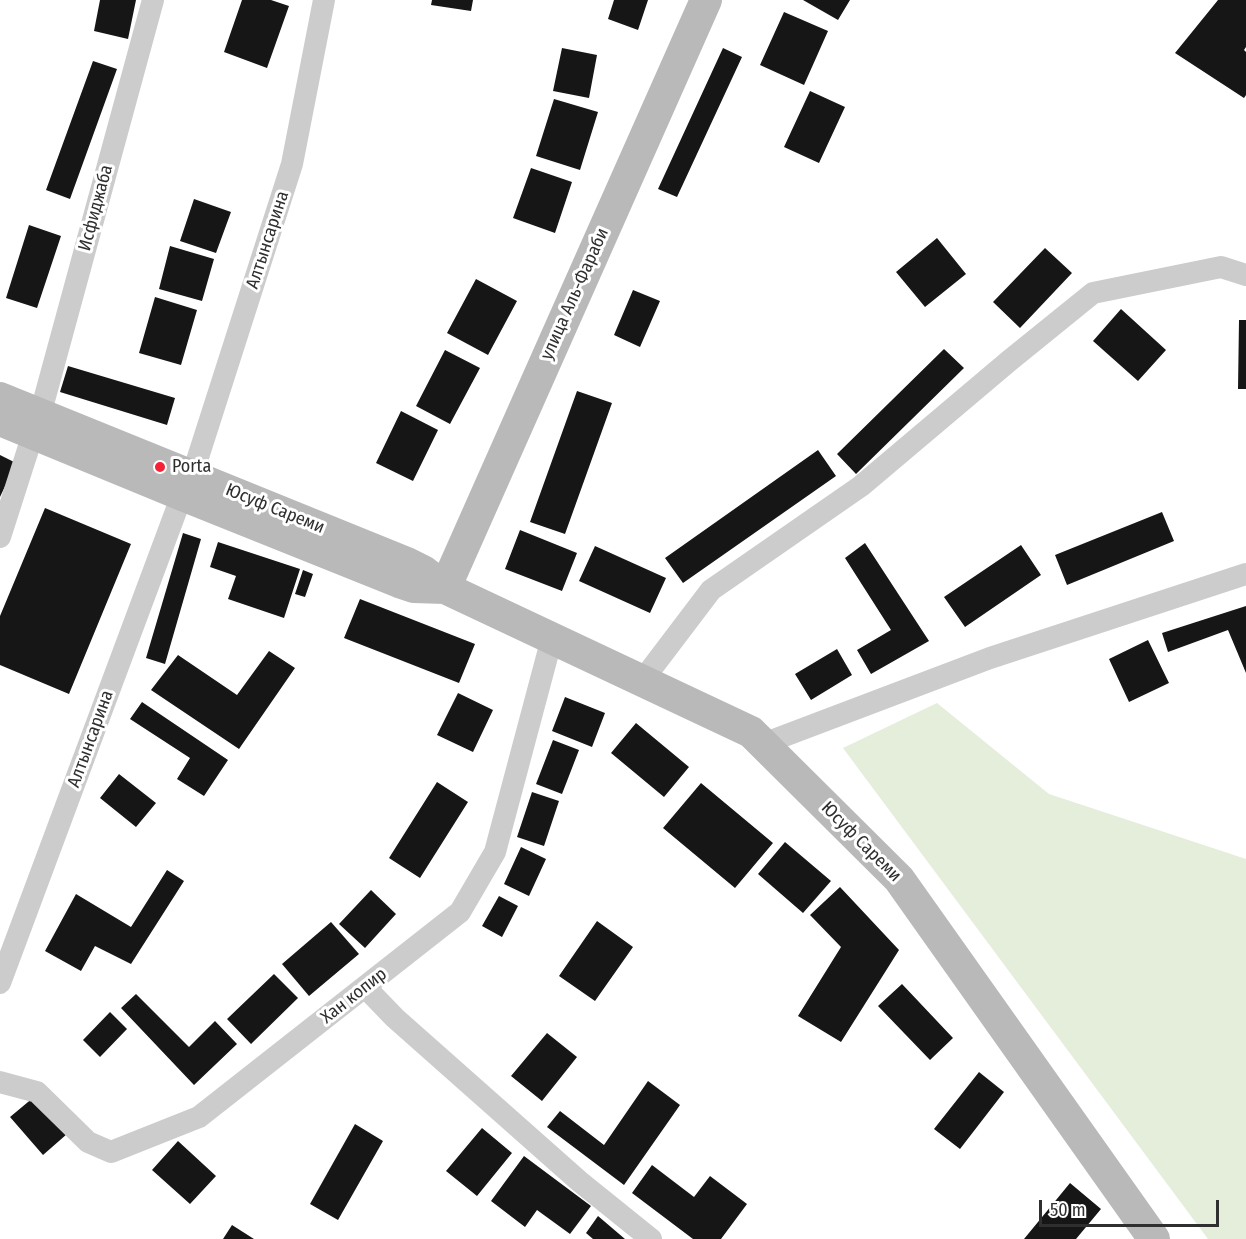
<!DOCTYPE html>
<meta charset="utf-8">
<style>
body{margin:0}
#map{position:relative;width:1246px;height:1239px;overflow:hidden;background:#fff;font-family:"Fira Sans Condensed",sans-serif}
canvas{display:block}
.scale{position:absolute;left:1039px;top:1200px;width:180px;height:27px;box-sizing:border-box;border:3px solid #2f2f2f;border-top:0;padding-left:8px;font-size:18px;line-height:21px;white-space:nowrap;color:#2f2f2f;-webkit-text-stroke:4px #fff;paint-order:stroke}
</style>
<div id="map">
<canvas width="1246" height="1239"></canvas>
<div class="scale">50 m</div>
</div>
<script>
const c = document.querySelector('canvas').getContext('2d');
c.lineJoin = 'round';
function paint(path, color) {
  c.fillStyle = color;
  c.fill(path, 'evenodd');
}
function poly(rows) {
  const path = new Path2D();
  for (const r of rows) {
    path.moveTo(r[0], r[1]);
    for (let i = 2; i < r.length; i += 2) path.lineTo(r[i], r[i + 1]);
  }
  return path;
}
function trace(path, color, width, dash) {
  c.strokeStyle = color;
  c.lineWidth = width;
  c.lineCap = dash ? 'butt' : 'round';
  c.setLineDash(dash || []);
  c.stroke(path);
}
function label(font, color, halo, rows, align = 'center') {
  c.font = font + ' "Fira Sans Condensed",sans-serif';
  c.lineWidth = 6;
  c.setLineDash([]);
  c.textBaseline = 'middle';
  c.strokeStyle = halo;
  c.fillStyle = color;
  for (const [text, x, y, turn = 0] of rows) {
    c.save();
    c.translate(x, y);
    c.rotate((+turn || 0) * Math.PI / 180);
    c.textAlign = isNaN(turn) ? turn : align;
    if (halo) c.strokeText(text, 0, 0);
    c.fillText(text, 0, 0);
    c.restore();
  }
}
const green = poly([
 [937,703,1049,794,1246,859,1246,1239,1208,1239,843,748]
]);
const building = poly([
 [100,0,136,0,128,39,94,31],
 [242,0,271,0,289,6,267,68,224,52],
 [432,0,473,0,471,11,431,5],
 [614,0,648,0,638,30,608,19],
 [803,0,850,0,838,20],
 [1218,0,1246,0,1246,47,1244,50,1246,52,1246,95,1244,98,1175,53],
 [784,12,828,31,804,85,760,65],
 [562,48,597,55,589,98,553,91],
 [723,48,742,57,677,197,658,189],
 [93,61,117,69,70,199,46,190],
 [810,91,845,107,819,163,784,147],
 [554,99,598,112,580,170,536,156],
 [531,168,572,182,555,233,513,218],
 [194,199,231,212,216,253,180,241],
 [29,225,61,236,37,308,6,298],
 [937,238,966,274,925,307,896,272],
 [170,246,214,259,202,301,159,289],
 [1045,248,1072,273,1020,328,993,302],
 [476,279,517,301,488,355,447,333],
 [633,290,660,301,640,347,614,335],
 [155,297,197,310,181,365,139,353],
 [1121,309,1166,350,1138,381,1093,341],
 [1239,320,1246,320,1246,389,1238,389],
 [944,349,964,368,856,474,837,454],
 [445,350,480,368,450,424,416,406],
 [68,366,175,398,167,425,60,392],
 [577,391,612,403,565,534,530,522],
 [401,411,438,430,413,481,376,463],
 [818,450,836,476,683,583,665,558],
 [0,455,16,463,0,497],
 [45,508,131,544,69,694,0,665,0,616],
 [1162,512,1174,541,1067,585,1055,555],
 [520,530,577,553,562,591,505,569],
 [183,533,201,539,165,664,146,658],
 [218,542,300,569,284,618,228,599,236,576,210,567],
 [865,543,929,641,871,674,857,650,891,630,845,558],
 [1021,545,1041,575,965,627,944,597],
 [595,546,666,578,650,613,579,581],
 [303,570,313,574,305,597,295,594],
 [360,599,475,644,459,683,344,638],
 [1246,606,1246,673,1228,630,1168,652,1162,633],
 [1148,640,1169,683,1129,702,1109,659],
 [837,649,852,675,811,700,795,674],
 [269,651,295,668,239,749,151,690,178,655,237,695],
 [458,693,493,710,473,752,437,735],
 [565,697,605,713,592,747,552,731],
 [142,702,228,760,204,796,177,779,190,758,130,719],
 [636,723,689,767,664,797,611,753],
 [553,740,579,750,562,794,536,784],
 [119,774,156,803,136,827,100,798],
 [437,782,468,802,420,878,389,858],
 [701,783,773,843,735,888,663,828],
 [532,792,559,801,544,846,517,837],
 [785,842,831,881,803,913,758,874],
 [521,847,546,859,529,896,504,884],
 [167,870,184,881,131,964,95,946,81,971,45,951,76,894,131,927],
 [840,887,899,950,841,1042,798,1016,841,947,810,915],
 [371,890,396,914,365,948,339,924],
 [499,896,518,906,502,937,482,926],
 [597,921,633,947,595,1001,559,976],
 [331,922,359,954,309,996,282,964],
 [274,974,298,998,251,1044,227,1019],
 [902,984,953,1038,930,1060,878,1006],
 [136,994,189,1047,215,1021,237,1044,194,1085,121,1008],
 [110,1012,127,1029,100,1057,83,1040],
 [547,1033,577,1057,542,1101,511,1076],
 [979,1072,1004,1092,960,1149,934,1129],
 [648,1081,680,1105,624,1185,547,1127,560,1111,604,1145],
 [34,1097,67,1134,43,1155,10,1117],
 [355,1124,383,1141,338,1220,310,1204],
 [482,1128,512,1153,477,1196,446,1171],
 [178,1141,216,1176,190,1204,152,1170],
 [524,1156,591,1206,570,1234,537,1210,525,1227,491,1201],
 [652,1165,694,1197,710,1176,747,1204,721,1239,693,1239,632,1193],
 [1070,1183,1101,1209,1076,1239,1024,1239],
 [598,1216,625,1239,593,1239,586,1233],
 [232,1225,254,1239,223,1239]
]);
const minor = poly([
 [40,415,153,0],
 [192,476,292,164,324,0],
 [0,537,33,434],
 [642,681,711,590,861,486,1009,361,1093,293,1221,267,1246,275],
 [763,744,990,658,1246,574],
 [0,983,182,495],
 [365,987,395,1018,579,1181,651,1239],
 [0,1082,37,1092,88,1142,111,1152,199,1117,460,912,495,852,552,638]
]);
const secondary = poly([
 [706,0,445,588,751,732,899,879,1154,1239],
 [0,398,407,563,423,571,445,588,414,587,399,582,182,495,0,420]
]);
const markers = [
 [160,467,6,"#f62134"]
];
const streetNames = [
 ["Исфиджаба",96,208,-75],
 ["Алтынсарина",268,240,-72],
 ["улица Аль-Фараби",575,294,-66],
 ["Юсуф Сареми",275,509,22],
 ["Алтынсарина",91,739,-70],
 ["Юсуф Сареми",861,842,45],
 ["Хан копир",354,996,-38]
];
const poiNames = [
 ["Porta",172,467]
];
paint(green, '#e5eddb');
paint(building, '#161616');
trace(minor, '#ccc', 22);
trace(secondary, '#b9b9b9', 32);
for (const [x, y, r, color] of markers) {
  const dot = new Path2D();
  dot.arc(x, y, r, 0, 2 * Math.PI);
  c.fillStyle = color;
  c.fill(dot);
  trace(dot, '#fff', 2);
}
label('18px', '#2f2f2f', '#fff', streetNames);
label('18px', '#2f2f2f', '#fff', poiNames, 'left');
</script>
